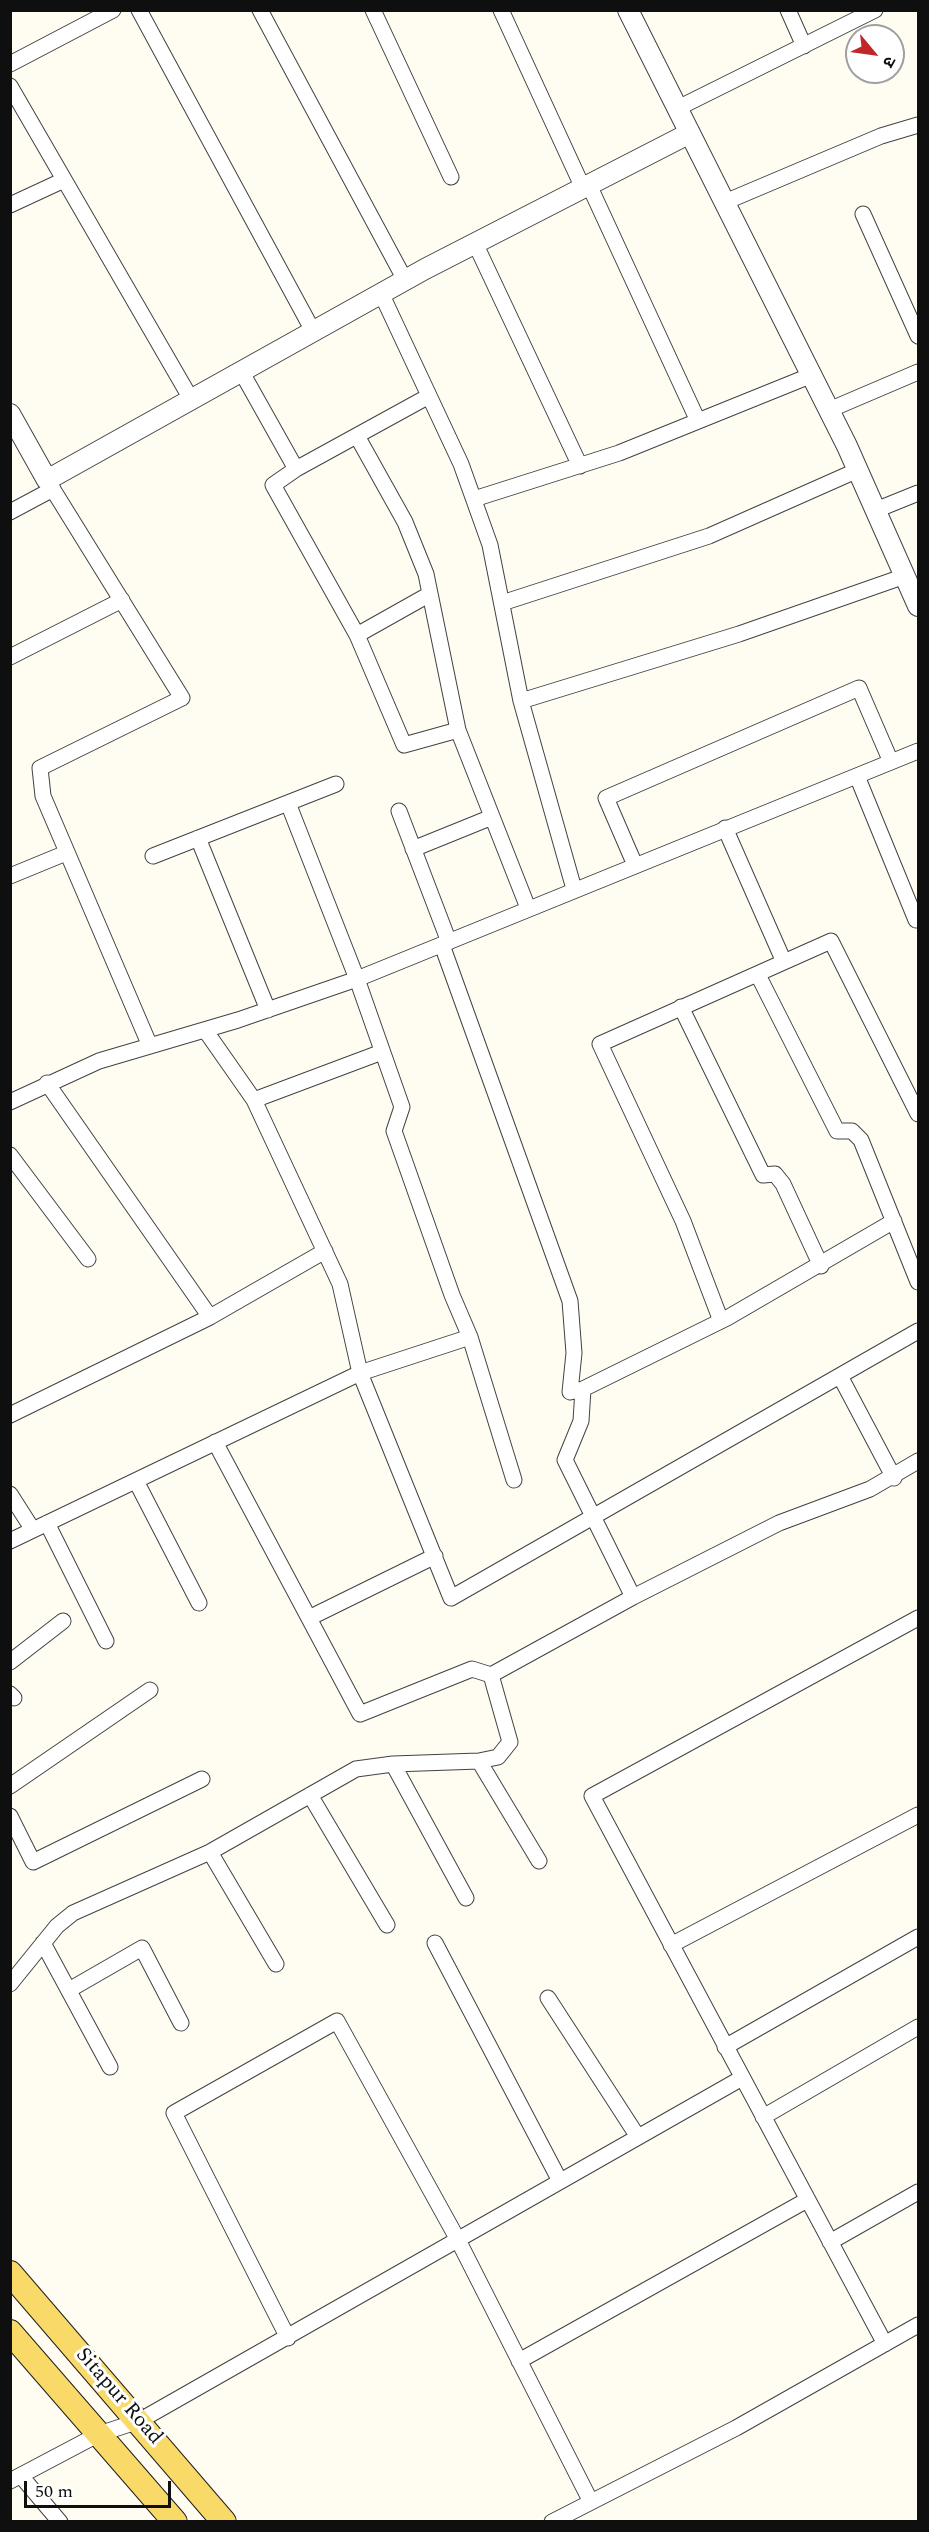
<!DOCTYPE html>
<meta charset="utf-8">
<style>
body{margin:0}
#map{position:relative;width:929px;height:2532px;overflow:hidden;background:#fffdf2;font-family:Spectral,"Noto Sans Devanagari",serif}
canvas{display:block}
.frame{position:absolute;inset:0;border:12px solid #0f0f0f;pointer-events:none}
.north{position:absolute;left:845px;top:24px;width:60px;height:60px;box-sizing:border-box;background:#fff;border:2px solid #9f9f9f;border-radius:50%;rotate:119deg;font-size:16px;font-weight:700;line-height:24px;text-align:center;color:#0f0f0f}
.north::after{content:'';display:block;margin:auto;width:21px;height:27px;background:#c12629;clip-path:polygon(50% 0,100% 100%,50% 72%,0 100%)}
.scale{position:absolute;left:24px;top:2481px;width:147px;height:27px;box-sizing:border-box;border:3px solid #0f0f0f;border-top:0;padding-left:8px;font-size:18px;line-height:21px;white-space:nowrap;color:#0f0f0f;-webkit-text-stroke:4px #fff;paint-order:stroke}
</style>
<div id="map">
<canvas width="929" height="2532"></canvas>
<div class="frame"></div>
<div class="north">उ</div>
<div class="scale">50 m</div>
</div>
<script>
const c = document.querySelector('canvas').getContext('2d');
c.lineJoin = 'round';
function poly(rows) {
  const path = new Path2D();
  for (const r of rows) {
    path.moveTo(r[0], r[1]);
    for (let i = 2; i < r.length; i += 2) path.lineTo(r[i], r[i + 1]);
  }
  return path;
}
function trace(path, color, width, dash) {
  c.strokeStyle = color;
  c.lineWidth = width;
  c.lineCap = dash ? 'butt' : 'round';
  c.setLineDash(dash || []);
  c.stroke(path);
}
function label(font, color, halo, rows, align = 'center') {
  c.font = font + ' Spectral,serif';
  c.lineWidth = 6;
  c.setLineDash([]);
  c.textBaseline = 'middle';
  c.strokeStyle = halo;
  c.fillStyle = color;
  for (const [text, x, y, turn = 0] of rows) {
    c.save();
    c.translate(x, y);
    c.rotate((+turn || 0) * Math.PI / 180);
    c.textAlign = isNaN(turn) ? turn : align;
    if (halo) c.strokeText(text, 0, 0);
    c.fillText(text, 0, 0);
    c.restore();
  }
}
const minor = poly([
 [139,10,313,331],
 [260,10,405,280],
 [373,10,451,177],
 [501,10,583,188],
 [788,10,804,46],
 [10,64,113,10],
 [10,86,191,399],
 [678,108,875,10],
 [589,185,698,421],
 [725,202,881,136,918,125],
 [10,205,64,180],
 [863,214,918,336],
 [475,243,580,466],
 [381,293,461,464,490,545,521,701,574,889],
 [241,371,296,469],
 [429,396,296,469,273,485,357,635,404,745,458,730],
 [829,410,918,372],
 [357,436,405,522,426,574,458,730,528,908],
 [47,480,182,698,40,768,43,796,150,1046],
 [474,499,619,453,812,375],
 [876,510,918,493],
 [10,512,53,489],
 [502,603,709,536,858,470],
 [357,635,430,594],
 [10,657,122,600],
 [521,701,739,634,905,576],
 [857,776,916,920],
 [288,803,357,979,402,1107,394,1131,452,1295,470,1337,514,1480],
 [399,811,449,942],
 [725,828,784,962],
 [198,838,268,1010],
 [413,849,492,817],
 [153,856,336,784],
 [635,865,606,798,859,688,891,762],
 [10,876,66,853],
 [442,945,570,1301,574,1353,570,1392,583,1389,727,1318,894,1221],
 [758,975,837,1131,852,1131,861,1140,918,1282],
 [681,1007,763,1175,775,1174,783,1184,821,1266],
 [205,1030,254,1100,340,1284,360,1373,451,1598,918,1331],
 [47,1083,210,1317],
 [254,1100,382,1052],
 [10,1102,99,1061,238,1020,357,979,918,751],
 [10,1155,88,1259],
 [721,1321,683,1221,600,1044,831,941,918,1114],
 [840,1376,894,1478],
 [583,1389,581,1421,565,1460,633,1597],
 [10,1415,210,1317,325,1251],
 [215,1442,360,1714,472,1669,491,1675,633,1597,779,1523,870,1489,918,1461],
 [136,1481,199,1603],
 [10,1494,33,1530],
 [47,1523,106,1641],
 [10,1541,360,1373,470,1337],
 [309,1618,435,1556],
 [10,1662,63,1621],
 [10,1694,14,1698],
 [479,1761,539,1861],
 [393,1764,466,1898],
 [10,1786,150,1690],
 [310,1795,387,1925],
 [10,1816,33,1862,202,1779],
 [210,1852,276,1964],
 [43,1943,110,2067],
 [435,1943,560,2181],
 [671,1945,918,1815],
 [10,1984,57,1926,73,1913,210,1852,356,1769,393,1764,479,1761,498,1757,510,1742,491,1675],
 [69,1990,142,1948,181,2023],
 [548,1998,638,2137],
 [725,2047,918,1937],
 [763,2117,918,2027],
 [830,2242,918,2192],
 [288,2338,174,2113,337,2021,458,2240,591,2502],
 [885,2344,592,1796,918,1618],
 [519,2361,807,2200],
 [21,2476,60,2522],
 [10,2481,99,2434,139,2421,742,2078],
 [552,2522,736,2428,918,2325]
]);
const tertiary = poly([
 [628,10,847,446,918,606],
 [10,414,47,480,425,269,690,133]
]);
const primary = poly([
 [10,2273,224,2522],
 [10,2332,175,2522]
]);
const streetNames = [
 ["Sitapur Road",118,2397,49]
];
trace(minor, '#424242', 17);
trace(tertiary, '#424242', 22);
trace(primary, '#202020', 26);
trace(minor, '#fff', 15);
trace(tertiary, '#fff', 20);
trace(primary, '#f9d968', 24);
label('21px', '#0f0f0f', '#fff', streetNames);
</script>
